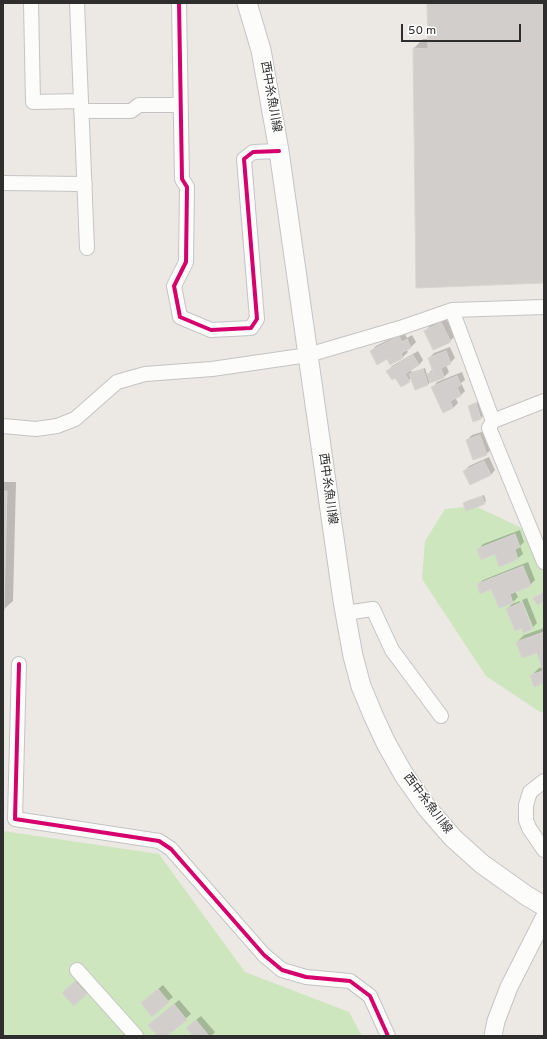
<!DOCTYPE html>
<meta charset="utf-8">
<style>
body{margin:0}
#map{position:relative;width:547px;height:1039px;overflow:hidden;background:#ece8e4;font-family:Overpass,sans-serif}
canvas{display:block}
.frame{position:absolute;inset:0;border:4px solid #2e2e2e;pointer-events:none}
.scale{position:absolute;left:401px;top:24px;width:120px;height:18px;box-sizing:border-box;border:2px solid #2e2e2e;border-top:0;padding-left:5px;font-size:12px;line-height:14px;white-space:nowrap;color:#2e2e2e;-webkit-text-stroke:3px #fff;paint-order:stroke}
</style>
<div id="map">
<canvas width="547" height="1039"></canvas>
<div class="frame"></div>
<div class="scale">50 m</div>
</div>
<script>
const c = document.querySelector('canvas').getContext('2d');
c.lineJoin = 'round';
function paint(path, color) {
  c.fillStyle = color;
  c.fill(path, 'evenodd');
}
function poly(rows) {
  const path = new Path2D();
  for (const r of rows) {
    path.moveTo(r[0], r[1]);
    for (let i = 2; i < r.length; i += 2) path.lineTo(r[i], r[i + 1]);
  }
  return path;
}
function trace(path, color, width, dash) {
  c.strokeStyle = color;
  c.lineWidth = width;
  c.lineCap = dash ? 'butt' : 'round';
  c.setLineDash(dash || []);
  c.stroke(path);
}
function label(font, color, halo, rows, align = 'center') {
  c.font = font + ' Overpass,"Noto Sans JP",sans-serif';
  c.lineWidth = 3;
  c.setLineDash([]);
  c.textBaseline = 'middle';
  c.strokeStyle = halo;
  c.fillStyle = color;
  for (const [text, x, y, turn = 0] of rows) {
    c.save();
    c.translate(x, y);
    c.rotate((+turn || 0) * Math.PI / 180);
    c.textAlign = isNaN(turn) ? turn : align;
    if (halo) c.strokeText(text, 0, 0);
    c.fillText(text, 0, 0);
    c.restore();
  }
}
const green = poly([
 [475,506,526,530,544,558,544,712,540,712,486,676,422,579,425,541,445,509],
 [3,831,159,854,245,972,349,1012,362,1036,3,1036]
]);
const shadow = poly([
 [428,3,544,3,544,282,414,48,423,39,429,39],
 [446,318,455,336,450,341,425,331,430,326],
 [404,332,407,338,412,335,416,342,411,347,406,349,408,352,403,357,390,364,388,358,371,351,376,346],
 [450,347,455,358,450,363,446,365,449,372,444,377,430,382,428,385,412,378,401,386,396,377,388,371,392,366,418,351,423,360,419,365,410,370,412,372,425,368,427,375,433,369,429,358,434,353],
 [462,372,465,380,461,383,465,391,460,396,455,397,458,403,453,408,443,412,433,387,437,382],
 [479,402,483,416,481,418,474,420,470,406,472,404],
 [485,431,491,450,486,454,467,440,472,435],
 [489,457,495,470,491,475,464,471,469,466],
 [3,482,16,482,13,601,3,610],
 [484,495,486,501,484,503,464,504,467,501],
 [520,530,524,542,520,546,523,554,518,558,479,549,483,544],
 [528,562,535,580,530,585,515,591,518,597,513,602,499,607,492,588,478,584,483,580],
 [527,598,537,623,533,627,522,600],
 [520,601,531,627,533,627,524,631,522,627,507,609,512,604],
 [544,628,544,682,531,676,539,668,543,667,537,652,517,642,524,635],
 [80,977,91,989,86,994,68,988],
 [163,985,173,997,168,1001,147,998],
 [179,1000,191,1014,165,1036,158,1036,149,1025],
 [201,1016,215,1032,211,1036,194,1036,192,1023]
]);
const building = poly([
 [427,3,544,3,544,283,416,288,413,48,428,49,427,3],
 [441,322,451,342,433,350,424,331,441,322],
 [399,336,402,342,407,339,411,348,401,353,403,358,390,365,387,359,377,365,370,351,399,336],
 [446,351,451,364,441,368,444,378,430,383,427,374,433,372,428,358,446,351],
 [413,355,419,365,405,374,410,382,401,387,395,378,392,380,386,371,413,355],
 [423,369,428,385,415,390,409,374,423,369],
 [457,376,461,385,457,387,461,396,450,401,453,408,443,413,431,387,457,376],
 [476,403,481,419,473,422,468,406,476,403],
 [480,435,487,455,473,460,466,440,480,435],
 [484,461,491,475,470,485,463,471,484,461],
 [3,491,7,491,4,611,3,611,3,491],
 [482,496,485,504,466,511,463,503,482,496],
 [515,534,520,547,515,549,518,559,499,567,495,554,481,560,477,549,515,534],
 [523,566,531,586,510,594,513,603,499,608,491,589,480,594,477,584,523,566],
 [544,592,544,601,537,605,533,598,544,592],
 [522,602,532,629,523,633,522,628,515,631,506,609,522,602],
 [544,632,544,683,534,687,530,675,543,671,537,653,522,658,516,642,544,632],
 [75,981,87,994,74,1006,62,993,75,981],
 [158,989,169,1002,152,1017,141,1003,158,989],
 [174,1004,187,1020,167,1036,157,1036,148,1025,174,1004],
 [196,1020,209,1036,193,1036,186,1028,196,1020]
]);
const minor = poly([
 [31,3,33,102,81,101],
 [77,3,87,248],
 [179,3,182,179,187,187,186,262,174,286,180,317,211,330,251,328,257,319,244,159,253,152,279,151],
 [81,111,131,111,139,105,181,105],
 [3,183,85,184],
 [452,310,493,421,489,428,544,562],
 [493,421,544,401],
 [3,426,36,429,57,426,75,419,117,382,145,374,212,369,308,355,400,328,452,310,544,307],
 [345,613,373,609,392,650,441,716],
 [19,664,15,819,159,841,171,849,264,955,282,970,306,977,350,981,370,996,388,1036],
 [544,781,530,792,526,805,526,820,529,828,544,850],
 [77,970,136,1036]
]);
const tertiary = poly([
 [493,1036,496,1021,509,987,544,918]
]);
const secondary = poly([
 [247,3,261,50,279,151,343,601,353,656,361,686,373,715,386,743,404,775,427,808,453,838,482,864,527,896,544,906]
]);
const cycleway = poly([
 [179,3,182,179,187,187,186,262,174,286,180,317,211,330,251,328,257,319,244,159,253,152,279,151],
 [19,664,15,819,159,841,171,849,264,955,282,970,306,977,350,981,370,996,388,1036]
]);
const streetNames = [
 ["西中糸魚川線",270,97,80],
 ["西中糸魚川線",327,489,82],
 ["西中糸魚川線",427,804,53]
];
paint(green, '#cee6be');
paint(shadow, '#0003');
paint(building, '#d1cecb');
trace(building, '#d7d4d0', 1);
trace(minor, '#c5c4c5', 16);
trace(tertiary, '#c5c4c5', 19);
trace(secondary, '#c5c4c5', 21);
trace(minor, '#fcfcfb', 14);
trace(tertiary, '#fcfcfb', 17);
trace(secondary, '#fcfcfb', 19);
trace(cycleway, '#d6006c', 4);
label('12px', '#2e2e2e', '#fff', streetNames);
</script>
